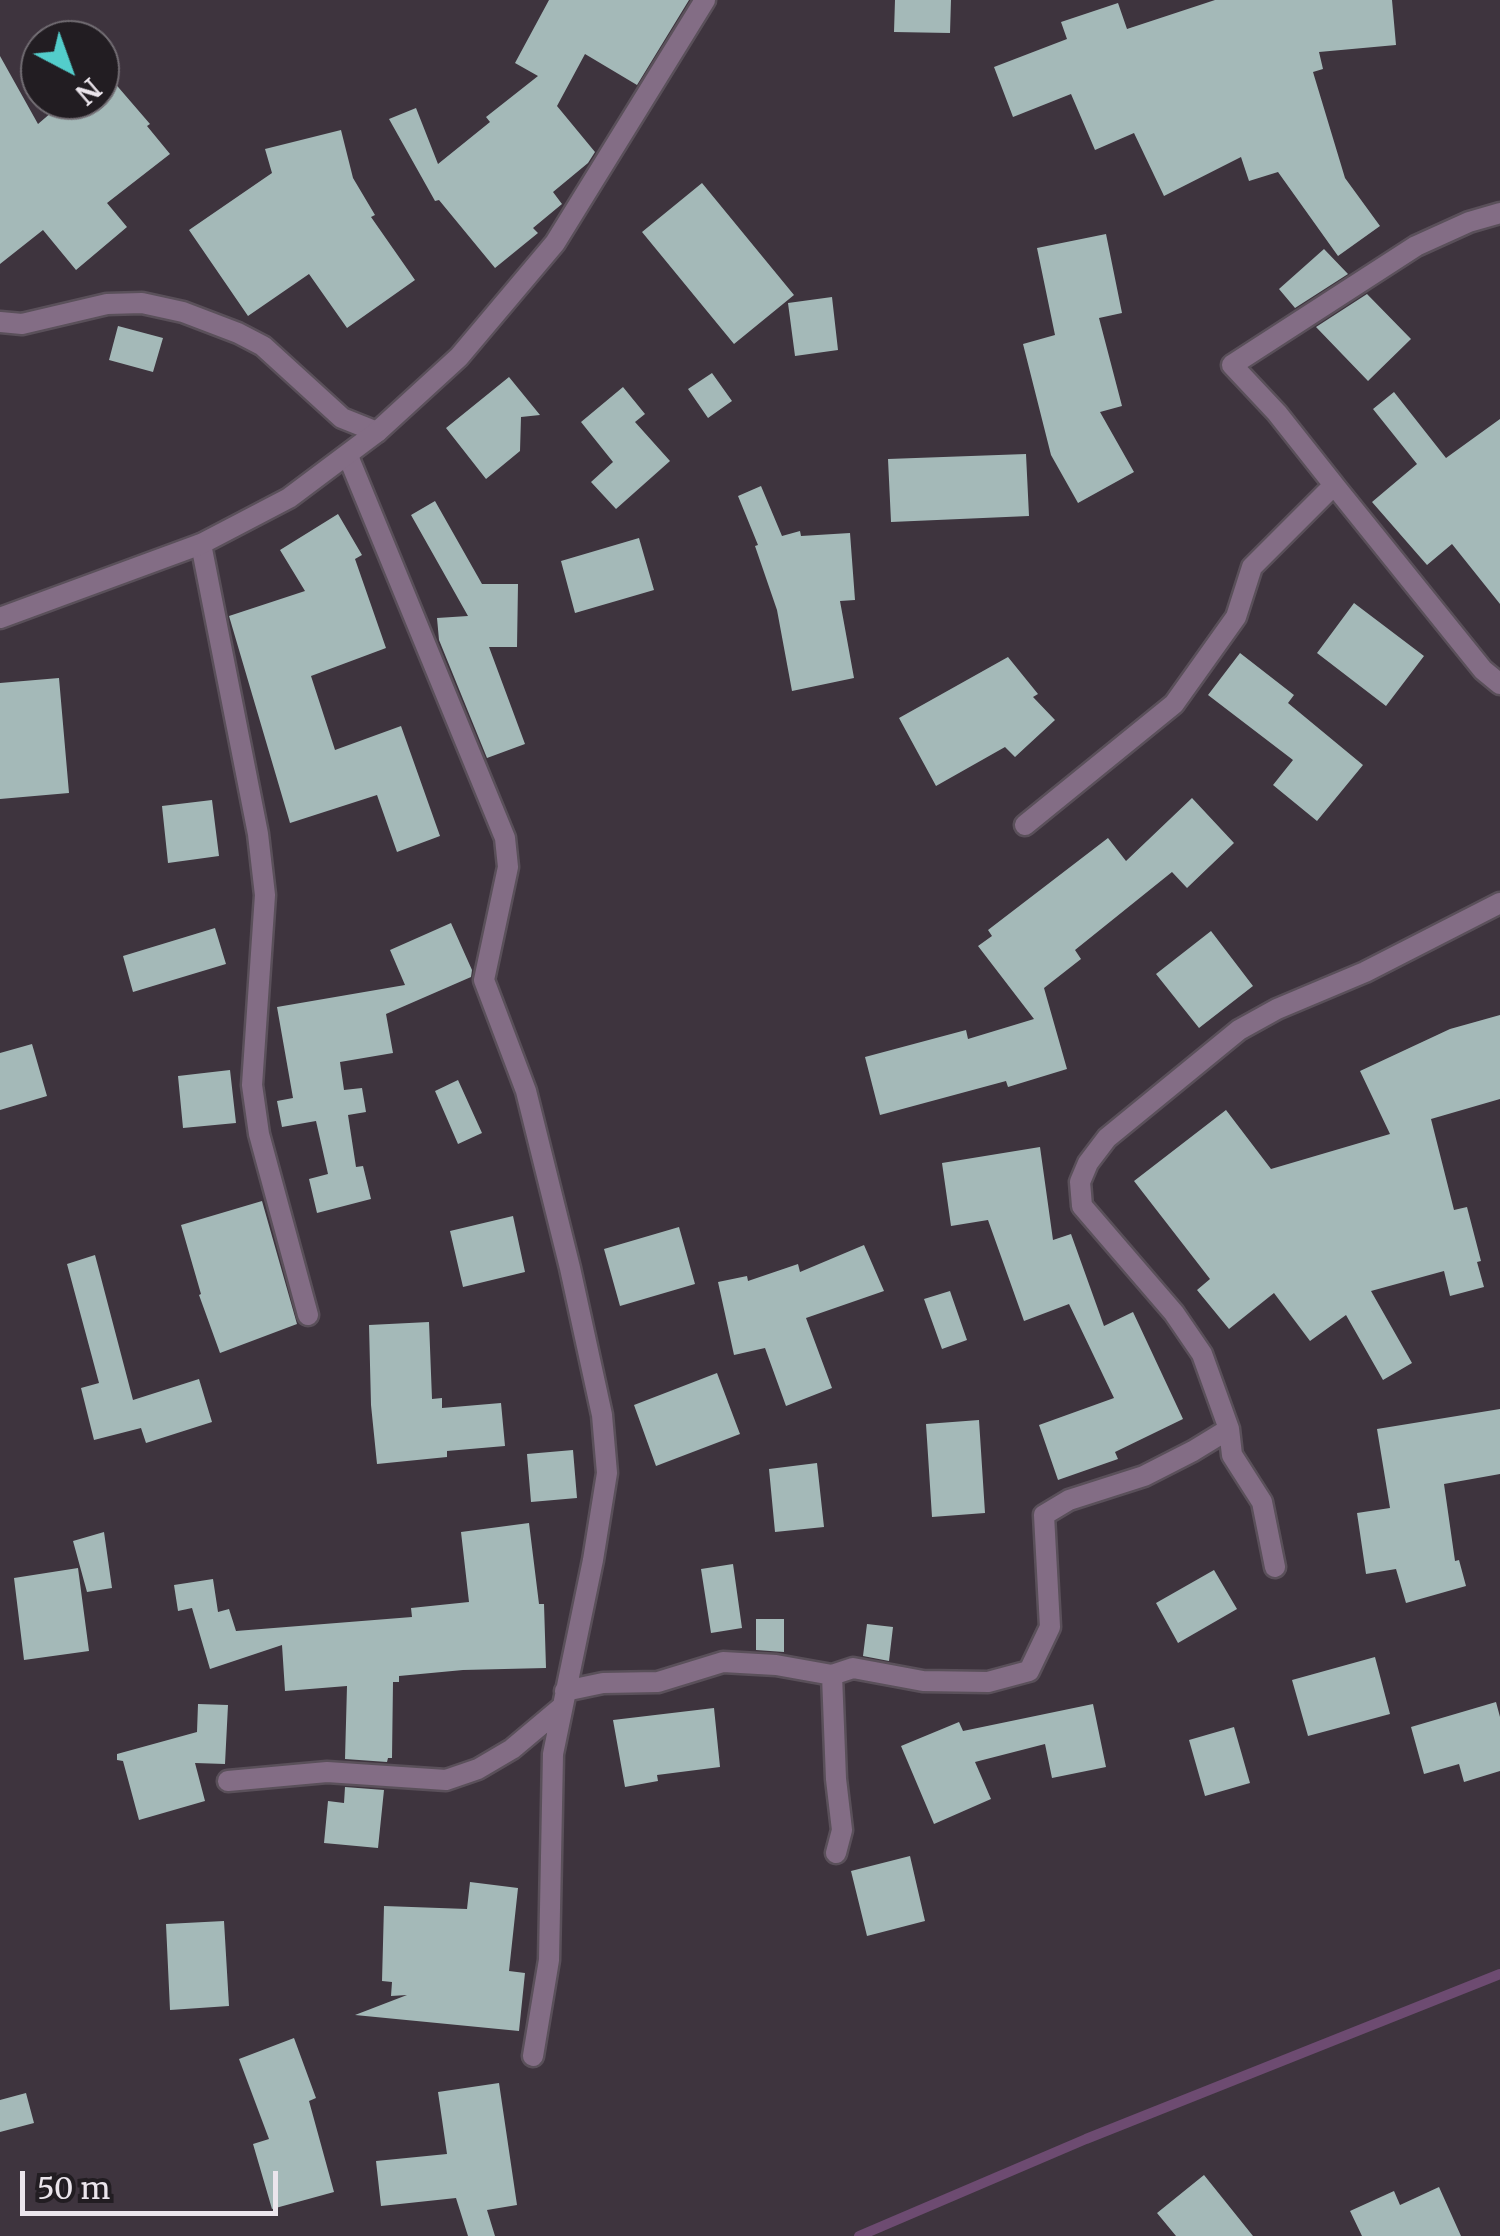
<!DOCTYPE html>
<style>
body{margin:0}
#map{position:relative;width:1500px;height:2236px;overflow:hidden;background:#3e343e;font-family:Merriweather,serif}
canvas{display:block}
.north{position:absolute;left:20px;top:20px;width:100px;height:100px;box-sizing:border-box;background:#221d22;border:2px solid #726d73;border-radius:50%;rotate:139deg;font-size:28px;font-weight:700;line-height:40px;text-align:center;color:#ebe5ec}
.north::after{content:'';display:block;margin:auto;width:35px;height:45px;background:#53cdcb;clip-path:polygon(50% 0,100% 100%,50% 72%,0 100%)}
.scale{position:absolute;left:20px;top:2171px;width:258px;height:45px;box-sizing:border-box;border:5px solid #ebe5ec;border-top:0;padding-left:12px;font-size:30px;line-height:35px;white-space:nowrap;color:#ebe5ec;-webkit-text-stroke:8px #221d22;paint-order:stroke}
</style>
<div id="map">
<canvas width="1500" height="2236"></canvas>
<div class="north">N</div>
<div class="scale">50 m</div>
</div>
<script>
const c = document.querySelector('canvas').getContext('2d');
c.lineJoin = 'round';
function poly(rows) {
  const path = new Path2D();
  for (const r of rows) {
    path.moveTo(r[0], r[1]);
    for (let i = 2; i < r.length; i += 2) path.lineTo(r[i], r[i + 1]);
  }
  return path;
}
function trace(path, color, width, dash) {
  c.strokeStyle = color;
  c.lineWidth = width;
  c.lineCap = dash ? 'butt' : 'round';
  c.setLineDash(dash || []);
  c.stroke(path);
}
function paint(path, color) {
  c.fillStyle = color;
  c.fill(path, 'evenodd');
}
const stream = poly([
 [859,2236,1086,2139,1500,1974]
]);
const building = poly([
 [549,0,689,0,637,85,585,54,557,106,595,152,588,163,553,192,562,204,533,228,538,233,495,268,439,200,435,201,389,119,416,108,438,164,490,122,486,117,538,76,515,63],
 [895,0,951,0,950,33,894,32],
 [1215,0,1392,0,1396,45,1319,52,1323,69,1313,72,1345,178,1380,226,1338,256,1278,172,1249,181,1241,157,1164,196,1134,133,1095,150,1071,94,1013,117,994,67,1067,39,1061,22,1118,3,1127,29],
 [0,56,38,124,66,100,100,100,100,66,150,124,147,126,170,154,107,203,127,227,76,270,43,230,0,264],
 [341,130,353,178,375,215,371,217,415,280,347,328,309,274,248,316,189,230,272,173,265,149],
 [702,183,794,295,734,344,642,232],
 [1106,234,1122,313,1099,318,1122,406,1100,412,1134,472,1078,503,1051,455,1023,344,1055,335,1037,248],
 [1324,249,1348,274,1295,308,1279,289],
 [1367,294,1411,339,1368,381,1316,327],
 [832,297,838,350,795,356,788,303],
 [118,326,163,338,153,372,109,360],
 [712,373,732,401,708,418,688,389],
 [509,377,540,415,521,417,520,451,486,479,446,428],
 [623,387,645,414,635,422,670,461,616,509,591,482,613,462,581,422],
 [1394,392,1446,458,1500,419,1500,604,1452,544,1427,565,1372,502,1417,464,1373,409],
 [1026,454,1029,516,891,522,888,459],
 [761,486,782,536,800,531,801,536,850,533,855,600,840,601,854,678,792,691,777,610,755,546,758,545,738,496],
 [435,501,482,584,518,584,517,647,489,647,525,744,487,758,439,640,437,618,468,616,411,515],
 [338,514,362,555,355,559,386,648,311,676,335,750,401,726,440,836,397,852,377,795,290,823,229,616,305,591,280,550],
 [639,538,654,590,575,613,561,561],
 [1354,603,1424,656,1386,706,1317,653],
 [1240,653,1294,695,1288,703,1363,765,1317,821,1273,785,1293,760,1208,695],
 [1008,657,1038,694,1033,697,1055,720,1015,757,1005,747,936,786,899,718],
 [59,678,69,793,0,799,0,683],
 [1192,798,1234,843,1187,888,1172,872,1075,950,1081,959,1044,988,1067,1069,1008,1087,1006,1081,880,1115,865,1057,966,1030,968,1039,1034,1019,978,946,992,936,988,930,1108,838,1126,861],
 [212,800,219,856,168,863,162,806],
 [451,923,472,970,471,977,386,1014,393,1053,340,1062,344,1090,362,1088,366,1112,348,1115,356,1167,363,1166,371,1199,317,1213,309,1179,328,1174,316,1121,282,1127,277,1101,293,1098,277,1007,405,985,390,950],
 [215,928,226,964,133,992,123,956],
 [1211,931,1253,986,1199,1028,1156,974],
 [1500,1015,1500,1099,1431,1119,1454,1210,1467,1207,1481,1261,1477,1262,1484,1287,1450,1296,1444,1271,1371,1291,1412,1363,1383,1380,1346,1315,1310,1341,1274,1293,1229,1329,1197,1290,1210,1279,1134,1181,1226,1110,1271,1169,1390,1134,1360,1071,1450,1029],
 [32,1044,47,1096,0,1110,0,1053],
 [230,1070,236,1123,183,1128,178,1076],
 [458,1080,482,1133,458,1144,435,1091],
 [1040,1147,1053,1240,1071,1234,1104,1326,1133,1312,1183,1419,1115,1452,1118,1459,1058,1480,1039,1425,1114,1398,1069,1304,1024,1321,988,1220,951,1226,942,1163],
 [262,1201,297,1324,220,1353,199,1295,201,1294,181,1225],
 [513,1216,525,1272,463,1287,450,1231],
 [679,1227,695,1284,620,1306,604,1249],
 [864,1245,884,1291,806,1318,832,1388,786,1406,765,1348,734,1355,718,1282,747,1276,748,1281,798,1264,800,1272],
 [95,1255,133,1400,199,1379,212,1422,146,1443,141,1428,94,1440,81,1388,99,1383,67,1264],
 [950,1291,967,1340,942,1349,924,1299],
 [429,1322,432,1399,442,1398,442,1408,501,1403,505,1446,447,1451,447,1457,377,1464,371,1405,369,1325],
 [717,1373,740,1434,656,1466,634,1405],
 [1500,1409,1500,1474,1444,1484,1455,1561,1459,1560,1466,1586,1406,1603,1396,1569,1366,1574,1357,1513,1390,1508,1377,1429],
 [979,1420,985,1513,932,1517,926,1424],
 [573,1450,577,1498,531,1502,527,1454],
 [817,1463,824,1527,775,1532,769,1469],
 [529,1523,539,1604,544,1604,546,1668,463,1670,399,1676,399,1682,393,1682,392,1758,388,1758,387,1762,345,1759,347,1686,285,1691,282,1645,210,1669,192,1608,178,1611,174,1585,213,1579,218,1612,229,1609,236,1631,412,1617,411,1608,469,1602,461,1532],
 [104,1532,112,1588,87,1592,73,1541],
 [733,1564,742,1628,711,1633,701,1569],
 [78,1568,89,1651,24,1660,14,1578],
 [1214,1570,1237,1609,1178,1643,1156,1603],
 [756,1619,784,1619,784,1652,756,1650],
 [867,1624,893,1627,889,1661,863,1656],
 [1375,1657,1390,1714,1308,1736,1292,1680],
 [1496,1702,1500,1717,1500,1771,1464,1782,1459,1764,1424,1774,1411,1727],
 [198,1704,228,1705,225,1764,195,1763,205,1801,139,1820,123,1761,117,1760,117,1754,197,1732],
 [1093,1704,1106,1767,1052,1778,1045,1744,975,1762,991,1799,934,1824,901,1746,959,1722,963,1731],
 [714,1708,720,1767,657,1775,658,1781,625,1787,613,1720],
 [1234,1727,1250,1783,1205,1796,1189,1740],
 [345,1787,384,1790,378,1848,324,1843,328,1801,344,1803],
 [910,1856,925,1921,867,1936,851,1871],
 [470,1882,518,1888,509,1971,525,1973,519,2031,355,2015,407,1995,391,1996,392,1982,382,1981,384,1906,467,1909],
 [224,1921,229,2006,170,2010,166,1924],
 [294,2038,316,2098,309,2101,334,2192,272,2209,253,2144,269,2139,239,2059],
 [499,2083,517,2205,487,2210,495,2236,468,2236,456,2198,381,2206,376,2161,447,2154,438,2092],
 [26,2093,34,2123,0,2132,0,2100],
 [1204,2175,1253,2236,1176,2236,1157,2213],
 [1439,2187,1461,2236,1362,2236,1350,2211,1394,2191,1400,2205]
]);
const minor = poly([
 [0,322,22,324,107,304,142,303,183,312,238,333,263,346,342,418,377,432],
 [348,456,505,838,508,867,484,980,526,1091,570,1268,602,1415,607,1473,593,1560,553,1754,549,1960,533,2056],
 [1334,485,1277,413,1232,365,1416,246,1469,222,1500,213],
 [201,544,258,834,265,895,252,1085,259,1134,308,1315],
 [1025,825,1174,704,1236,617,1252,567,1334,485,1483,670,1500,684],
 [1275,1567,1262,1502,1232,1455,1229,1429,1202,1354,1174,1313,1082,1206,1080,1182,1088,1163,1107,1138,1239,1030,1277,1009,1365,972,1500,903],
 [832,1675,836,1779,842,1830,836,1853],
 [565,1691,603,1683,658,1682,723,1662,776,1665,832,1675,853,1668,923,1681,988,1682,1029,1671,1050,1627,1044,1515,1069,1500,1144,1476,1193,1451,1229,1429],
 [228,1781,327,1772,446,1780,478,1769,512,1749,562,1707]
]);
const tertiary = poly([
 [0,618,201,544,289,498,377,432,459,357,555,243,705,0]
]);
trace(stream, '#6d4b71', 10);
paint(building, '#a4b9b8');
trace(minor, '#5a505a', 25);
trace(tertiary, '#5a505a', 25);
trace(minor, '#836d85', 20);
trace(tertiary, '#836d85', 20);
</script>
